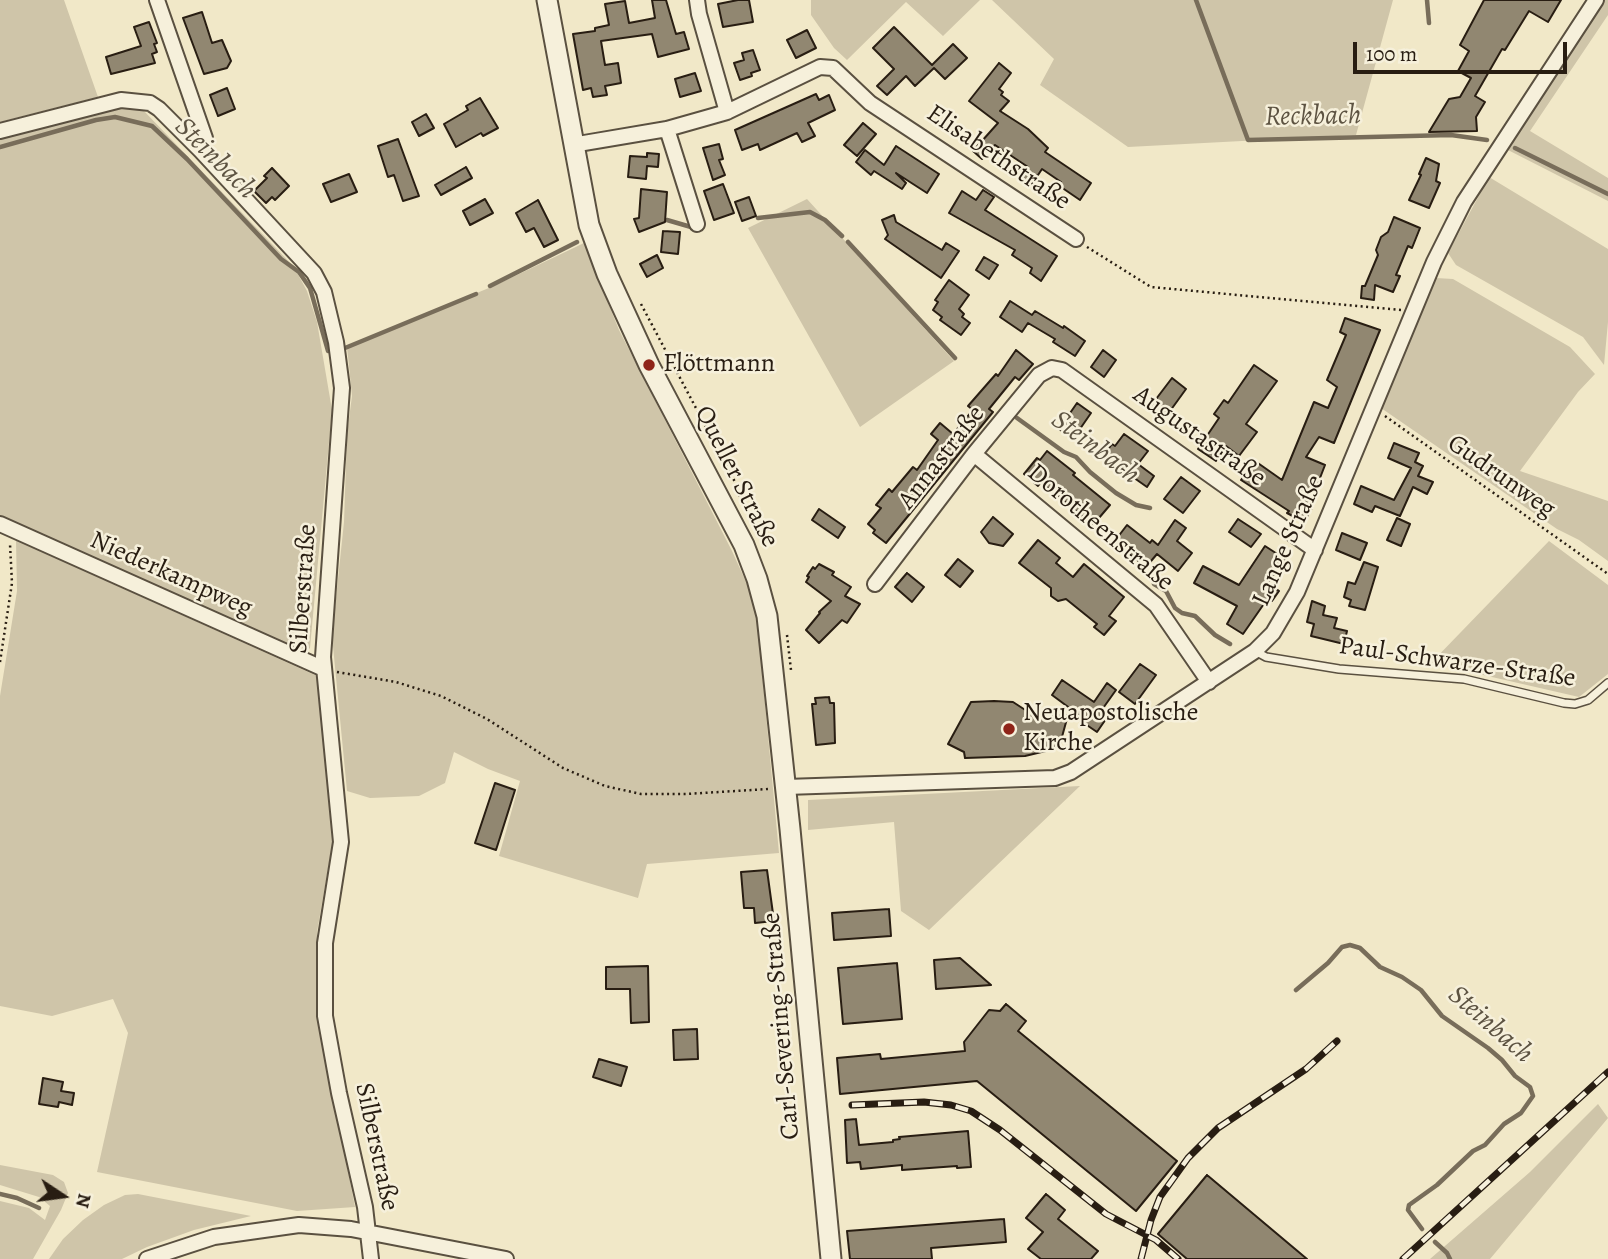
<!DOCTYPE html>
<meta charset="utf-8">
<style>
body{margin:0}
#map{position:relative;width:1608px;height:1259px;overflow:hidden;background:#f1e8c8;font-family:Alegreya,serif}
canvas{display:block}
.north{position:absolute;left:28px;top:1161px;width:70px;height:70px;-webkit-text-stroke:5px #f6f0db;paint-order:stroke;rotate:103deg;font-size:19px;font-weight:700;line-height:28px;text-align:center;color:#281d12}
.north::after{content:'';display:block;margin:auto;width:24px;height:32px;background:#281d12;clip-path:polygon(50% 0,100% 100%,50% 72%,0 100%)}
.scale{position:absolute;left:1353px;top:42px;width:214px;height:32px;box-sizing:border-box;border:4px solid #281d12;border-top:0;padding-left:9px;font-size:21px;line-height:24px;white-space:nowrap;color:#281d12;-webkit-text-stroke:5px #f6f0db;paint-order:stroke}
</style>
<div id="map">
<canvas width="1608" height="1259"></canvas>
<div class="north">N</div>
<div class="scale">100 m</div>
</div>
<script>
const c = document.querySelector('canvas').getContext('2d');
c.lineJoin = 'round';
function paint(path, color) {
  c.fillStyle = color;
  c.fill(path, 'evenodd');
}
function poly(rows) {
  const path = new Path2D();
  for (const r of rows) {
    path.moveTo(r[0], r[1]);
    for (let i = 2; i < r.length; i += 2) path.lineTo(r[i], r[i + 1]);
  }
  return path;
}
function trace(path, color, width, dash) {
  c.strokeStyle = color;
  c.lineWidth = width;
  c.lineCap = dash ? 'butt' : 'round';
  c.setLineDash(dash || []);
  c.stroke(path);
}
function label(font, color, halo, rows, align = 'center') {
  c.font = font + ' Alegreya,serif';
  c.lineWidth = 5;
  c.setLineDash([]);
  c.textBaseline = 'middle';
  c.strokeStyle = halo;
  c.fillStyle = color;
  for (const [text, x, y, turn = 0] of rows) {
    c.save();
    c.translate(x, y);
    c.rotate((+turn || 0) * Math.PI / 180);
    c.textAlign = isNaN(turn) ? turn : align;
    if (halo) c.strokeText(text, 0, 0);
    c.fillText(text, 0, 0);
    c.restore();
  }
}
const green = poly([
 [0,0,64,0,98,97,0,122],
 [811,0,980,0,943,36,906,2,847,60,834,48,811,15],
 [992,0,1393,0,1356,135,1128,147,1040,85,1054,59],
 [1605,0,1608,0,1608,15,1530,131,1608,178,1608,201,1506,149],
 [125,106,144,111,294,267,307,291,317,322,332,410,310,648,305,653,14,523,0,515,0,136],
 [1489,177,1608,249,1608,322,1604,365,1583,337,1456,265,1448,253],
 [807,199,954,361,860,427,748,228],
 [584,243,619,330,732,551,747,584,757,618,779,853,647,864,638,898,499,856,520,781,488,769,454,752,445,783,419,796,370,798,347,791,332,636,344,522,347,434,352,396,347,347,496,285],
 [1436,278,1453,279,1570,347,1595,374,1578,392,1520,471,1608,501,1608,561,1579,540,1557,529,1381,408],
 [16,540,317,676,331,790,333,840,317,932,318,1017,355,1207,297,1211,97,1172,128,1033,113,999,52,1016,0,1006,0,696,17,591],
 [1549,541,1608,585,1608,674,1579,697,1431,663],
 [1080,786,929,930,901,911,894,822,808,830,808,800],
 [1598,1104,1608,1118,1490,1259,1430,1259,1530,1172],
 [0,1165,53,1175,64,1182,68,1193,61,1210,33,1259,0,1259,0,1201,29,1208,45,1220,50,1206,39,1197,0,1185],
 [138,1194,251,1216,194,1230,147,1247,122,1259,49,1259,63,1239,83,1220,104,1205,125,1195]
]);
const stream = poly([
 [1196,0,1248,140,1451,135,1487,140],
 [1427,0,1429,23],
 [0,147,96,120,115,117,152,126,187,159,281,259,299,272,310,288,328,351],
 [1515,148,1608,194],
 [758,218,810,212,825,220,842,236],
 [667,220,691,227],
 [848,242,955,358],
 [490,286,577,242],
 [345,348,476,294],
 [1017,418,1064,452,1076,457,1090,472,1116,493,1136,505,1150,508],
 [1158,564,1153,579,1154,584,1166,591,1175,608,1182,613,1195,616,1215,635,1230,644],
 [1296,990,1328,963,1342,947,1350,945,1360,948,1380,967,1402,977,1421,990,1442,1016,1488,1048,1502,1060,1515,1076,1530,1087,1533,1096,1521,1113,1504,1124,1485,1145,1473,1151,1437,1185,1409,1205,1408,1210,1422,1229],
 [0,1194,17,1198,39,1208],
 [1435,1242,1447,1253,1450,1259]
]);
const building = poly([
 [652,0,666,0,676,34,684,32,689,49,658,57,652,34,601,41,605,65,618,63,621,83,605,86,607,95,593,97,591,88,583,90,573,34,595,31,595,28,609,25,605,4,625,1,629,23,655,18,652,0],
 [738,0,749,0,753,22,723,27,718,4,738,0],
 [1484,0,1561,0,1548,22,1529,11,1505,50,1502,49,1475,96,1485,102,1476,117,1477,131,1429,132,1449,99,1460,97,1471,78,1458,71,1469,51,1460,45,1484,0],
 [202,12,212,43,222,40,231,61,227,68,204,74,183,18,202,12],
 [149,22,157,43,154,44,157,52,152,54,155,63,111,74,106,57,141,46,134,27,149,22],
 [894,27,932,65,953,44,967,58,945,79,934,68,915,86,906,76,887,95,877,86,894,69,873,48,894,27],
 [807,30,816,48,796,58,787,40,807,30],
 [753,50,760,70,751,73,752,76,740,80,734,63,744,60,742,53,753,50],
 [999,63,1011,73,999,89,1003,92,1001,95,1009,101,1000,111,1028,129,1048,148,1045,152,1091,183,1080,200,1058,185,1061,182,1042,169,1030,187,1019,180,1028,167,995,145,982,159,973,151,998,123,969,101,999,63],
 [695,73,701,91,680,97,675,79,695,73],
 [227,88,235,109,218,116,210,95,227,88],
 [816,94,819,100,829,95,835,110,808,123,815,136,802,142,797,133,760,150,758,144,742,150,735,130,816,94],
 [480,98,498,128,483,136,481,133,456,147,444,124,468,110,466,106,480,98],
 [426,114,434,128,419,136,412,122,426,114],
 [863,123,876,134,857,156,844,145,863,123],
 [398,139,419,196,403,201,394,175,388,177,378,146,398,139],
 [719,144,723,159,719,160,725,175,713,180,703,148,719,144],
 [896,146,939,174,927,193,896,173,906,183,902,189,874,171,871,175,856,162,865,150,884,165,896,146],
 [647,153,659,154,658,167,647,166,646,179,628,177,630,156,647,157,647,153],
 [1426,158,1439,164,1436,181,1440,183,1429,208,1409,200,1421,175,1419,174,1426,158],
 [466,167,472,178,441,195,435,185,466,167],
 [272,168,289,186,275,200,272,197,266,203,254,191,267,178,264,176,272,168],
 [349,174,357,192,331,202,323,184,349,174],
 [723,184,734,213,714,220,704,191,723,184],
 [641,189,667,192,665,222,639,232,634,219,639,218,641,189],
 [983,190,994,197,985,210,1057,256,1041,281,1030,273,1032,268,1012,255,1015,250,949,213,962,191,976,200,983,190],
 [749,197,756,216,742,221,735,202,749,197],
 [485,199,493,213,470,225,463,211,485,199],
 [538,200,558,240,544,247,534,228,526,232,516,213,538,200],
 [894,215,896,222,942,250,946,243,959,251,941,278,885,239,888,235,882,220,894,215],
 [1394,217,1420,228,1412,248,1408,246,1396,275,1400,276,1393,292,1375,285,1374,300,1361,298,1362,286,1365,286,1378,255,1376,250,1381,237,1388,232,1394,217],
 [663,231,680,232,678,254,661,252,663,231],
 [657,255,663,268,647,277,640,264,657,255],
 [984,257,998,265,989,279,976,270,984,257],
 [949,280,969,295,959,309,964,314,962,317,970,323,961,335,940,320,942,317,933,310,938,302,935,300,949,280],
 [1010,301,1032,315,1035,311,1063,328,1064,326,1085,341,1075,356,1053,342,1055,339,1028,323,1022,332,1000,317,1010,301],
 [1345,318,1380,330,1334,443,1319,437,1306,457,1325,465,1310,504,1313,506,1304,522,1287,513,1289,511,1241,480,1255,461,1282,480,1314,402,1328,408,1337,387,1327,380,1346,335,1340,332,1345,318],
 [1016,350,1033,364,1019,380,1015,377,989,409,993,412,886,543,873,533,875,530,868,524,881,508,876,505,889,489,892,492,913,467,917,470,938,440,931,434,940,423,953,434,973,410,968,406,996,374,998,376,1016,350],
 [1103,350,1116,360,1104,377,1091,367,1103,350],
 [1254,365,1277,381,1246,424,1257,432,1239,456,1226,446,1216,461,1198,449,1219,418,1214,414,1224,400,1228,403,1254,365],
 [1172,378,1186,389,1165,418,1150,407,1172,378],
 [1077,403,1091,413,1073,439,1059,429,1077,403],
 [1124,434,1148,451,1138,464,1154,476,1147,487,1103,456,1112,444,1115,446,1124,434],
 [1394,443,1419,453,1415,462,1423,466,1418,476,1433,482,1427,494,1413,487,1400,516,1375,506,1372,512,1354,504,1361,486,1394,500,1411,468,1388,458,1394,443],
 [1047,451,1075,473,1073,475,1110,505,1093,525,1041,482,1038,486,1024,474,1037,458,1040,460,1047,451],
 [1181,477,1200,491,1183,513,1164,499,1181,477],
 [819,509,845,527,838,538,812,520,819,509],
 [993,517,1013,534,1003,546,989,543,981,532,993,517],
 [1397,518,1410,524,1401,546,1387,540,1397,518],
 [1238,519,1261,534,1251,547,1229,532,1238,519],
 [1175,520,1186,528,1177,541,1192,553,1178,571,1157,554,1146,567,1114,542,1127,525,1150,543,1152,540,1158,545,1175,520],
 [1342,533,1367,543,1360,560,1336,550,1342,533],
 [1038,540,1060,558,1056,563,1073,577,1084,564,1124,597,1109,616,1116,621,1104,635,1094,627,1097,624,1066,599,1058,601,1051,596,1051,588,1019,563,1038,540],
 [1265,546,1285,559,1268,583,1279,591,1272,601,1268,598,1243,634,1227,624,1237,606,1194,583,1203,566,1239,585,1265,546],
 [958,559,973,571,960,587,945,575,958,559],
 [1364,562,1378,567,1365,610,1349,606,1351,600,1344,597,1348,582,1355,584,1364,562],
 [819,564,834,572,832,575,851,587,845,596,860,604,847,623,842,620,819,643,806,630,820,613,819,612,831,601,806,582,809,577,807,576,813,567,815,569,819,564],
 [907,573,924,587,912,602,895,587,907,573],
 [1312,601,1325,606,1323,615,1337,618,1334,628,1347,631,1344,644,1311,636,1314,624,1307,622,1312,601],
 [1140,664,1156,675,1135,704,1119,692,1140,664],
 [1062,680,1094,702,1107,683,1116,690,1101,711,1108,716,1097,732,1072,715,1079,715,1052,695,1062,680],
 [829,697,830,703,834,703,835,743,816,745,812,704,816,704,815,698,829,697],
 [994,701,1013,702,1036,717,1068,715,1060,744,1050,750,1025,756,965,758,964,752,948,744,971,702,994,701],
 [495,783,515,790,496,850,475,843,495,783],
 [767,870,774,921,755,923,754,908,744,908,741,872,767,870],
 [889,909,891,936,834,940,832,913,889,909],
 [960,958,991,985,936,989,934,960,960,958],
 [897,963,902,1019,843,1024,838,968,897,963],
 [648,966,649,1022,631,1023,630,989,606,989,606,967,648,966],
 [1006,1004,1026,1021,1018,1031,1177,1161,1136,1211,977,1081,840,1094,837,1058,880,1054,881,1059,965,1051,964,1042,989,1010,1000,1011,1006,1004],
 [697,1029,698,1059,674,1060,673,1030,697,1029],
 [599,1059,627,1067,621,1086,593,1077,599,1059],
 [43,1078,63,1082,61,1091,74,1093,72,1105,59,1102,58,1107,39,1104,43,1078],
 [856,1119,859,1145,893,1142,893,1140,900,1139,899,1137,968,1131,971,1167,957,1168,957,1166,902,1170,902,1165,861,1169,860,1162,847,1163,845,1120,856,1119],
 [1207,1175,1307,1259,1187,1259,1158,1234,1207,1175],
 [1046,1194,1065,1210,1058,1219,1098,1251,1091,1259,1041,1259,1028,1249,1043,1232,1026,1218,1046,1194],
 [1004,1219,1006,1242,931,1248,932,1259,850,1259,847,1231,1004,1219]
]);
const path = poly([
 [1087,247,1151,287,1401,310],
 [641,304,735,482,741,501],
 [1385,416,1608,574],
 [787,635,791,670],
 [0,662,12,583,10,544],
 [337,672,396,682,441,696,487,719,563,768,605,786,641,794,686,794,768,789]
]);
const service = poly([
 [1255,651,1266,657,1339,669,1464,679,1564,703,1575,704,1588,700,1608,683]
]);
const minor = poly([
 [157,0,205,138,200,150],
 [697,0,699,14,727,112],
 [667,129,697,224],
 [0,131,121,100,150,103,159,109,200,150,314,273,324,292,336,342,342,388,323,657,341,842,325,943,325,1016,339,1093,365,1207,371,1259],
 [572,145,667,129,727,112,820,67,833,68,870,103,1076,239],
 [974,454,1156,605,1209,682],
 [0,524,324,669],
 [875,584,974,454,1039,375,1052,368,1062,370,1315,550],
 [786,787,1055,778,1071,772,1255,651,1273,633,1297,592,1434,262,1464,202,1596,0],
 [147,1259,214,1237,299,1225,351,1229,506,1259]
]);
const tertiary = poly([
 [547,0,589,225,607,274,649,365,744,545,757,579,767,616,790,829,831,1259]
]);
const rail = poly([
 [852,1105,924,1102,951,1105,971,1111,1000,1130,1106,1214,1156,1240,1178,1259],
 [1141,1259,1151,1220,1160,1197,1188,1158,1218,1128,1306,1069,1337,1041],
 [1403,1259,1608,1072]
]);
const markers = [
 [649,365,7,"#8f2418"],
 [1009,729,7,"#8f2418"]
];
const streetNames = [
 ["Elisabethstraße",998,158,34],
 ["Augustastraße",1199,437,35],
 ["Annastraße",942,458,-52],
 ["Queller Straße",736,477,63],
 ["Gudrunweg",1501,477,35],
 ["Dorotheenstraße",1100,528,40],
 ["Lange Straße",1289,541,-66],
 ["Niederkampweg",171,575,24],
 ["Silberstraße",304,589,-86],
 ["Paul-Schwarze-Straße",1457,663,8],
 ["Carl-Severing-Straße",782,1026,-95],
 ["Silberstraße",376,1147,78]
];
const poiNames = [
 ["Flöttmann",663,365],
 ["Neuapostolische",1023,714],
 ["Kirche",1023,744]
];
const waterNames = [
 ["Reckbach",1313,117,-1],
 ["Steinbach",215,159,45],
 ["Steinbach",1095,448,37],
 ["Steinbach",1490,1025,41]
];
paint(green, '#cfc5a9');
trace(stream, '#786d5a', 4.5);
paint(building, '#918771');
trace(building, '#281d12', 2);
trace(service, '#5a5040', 10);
trace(minor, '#5a5040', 18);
trace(tertiary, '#5a5040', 23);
trace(path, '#281d12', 2.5, [2, 3.5]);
trace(service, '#f6f0db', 7);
trace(minor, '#f6f0db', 14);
trace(tertiary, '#f6f0db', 19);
trace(rail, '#281d12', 7);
trace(rail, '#f6f0db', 4.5, [13]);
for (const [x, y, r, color] of markers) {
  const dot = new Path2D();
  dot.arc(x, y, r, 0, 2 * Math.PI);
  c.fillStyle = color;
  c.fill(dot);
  trace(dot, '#f6f0db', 2.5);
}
label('26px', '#281d12', '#f6f0db', streetNames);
label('26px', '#281d12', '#f6f0db', poiNames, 'left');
label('italic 28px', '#5d5342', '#f6f0db', waterNames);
</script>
